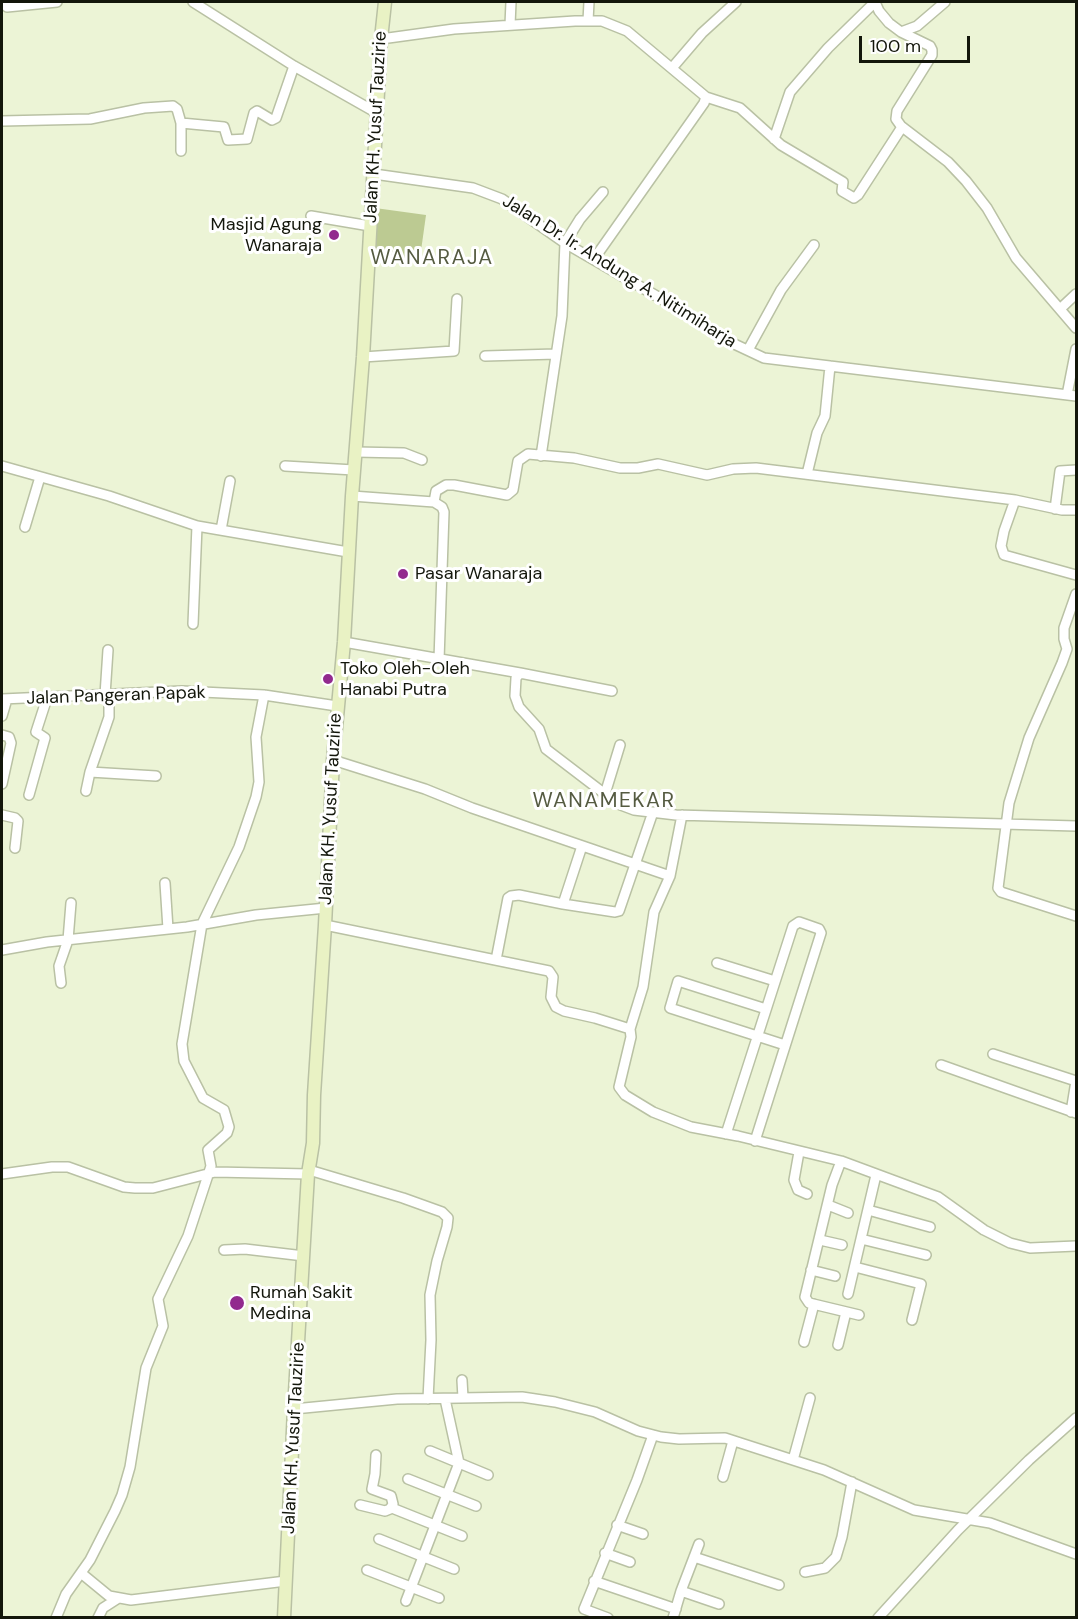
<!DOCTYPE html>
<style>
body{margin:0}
#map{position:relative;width:1078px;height:1619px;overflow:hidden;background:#ecf4d6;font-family:"DM Sans",sans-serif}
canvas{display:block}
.frame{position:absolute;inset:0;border:3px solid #13160b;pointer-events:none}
.scale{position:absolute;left:859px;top:36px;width:111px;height:27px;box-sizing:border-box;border:3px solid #13160b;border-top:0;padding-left:8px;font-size:18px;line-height:21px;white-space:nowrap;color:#13160b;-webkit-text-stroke:4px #fff;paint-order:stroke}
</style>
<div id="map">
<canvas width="1078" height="1619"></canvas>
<div class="frame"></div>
<div class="scale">100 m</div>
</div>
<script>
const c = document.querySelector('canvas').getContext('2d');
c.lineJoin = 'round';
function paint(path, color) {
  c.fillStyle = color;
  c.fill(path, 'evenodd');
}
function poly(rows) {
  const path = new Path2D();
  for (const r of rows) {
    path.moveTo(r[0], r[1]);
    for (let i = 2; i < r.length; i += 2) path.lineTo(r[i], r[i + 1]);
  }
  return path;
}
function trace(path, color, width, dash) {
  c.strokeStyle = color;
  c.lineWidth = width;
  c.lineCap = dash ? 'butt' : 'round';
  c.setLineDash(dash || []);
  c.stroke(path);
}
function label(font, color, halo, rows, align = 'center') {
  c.font = font + ' "DM Sans",sans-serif';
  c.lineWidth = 6;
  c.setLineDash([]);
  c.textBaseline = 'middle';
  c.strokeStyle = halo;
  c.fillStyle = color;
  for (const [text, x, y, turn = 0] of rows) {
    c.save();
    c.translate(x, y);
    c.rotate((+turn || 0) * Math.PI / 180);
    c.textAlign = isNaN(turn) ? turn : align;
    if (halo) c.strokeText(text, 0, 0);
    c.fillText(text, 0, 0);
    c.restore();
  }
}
const green = poly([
 [375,208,426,215,420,258,372,258]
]);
const minor = poly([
 [2,2,7,7,57,2],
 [193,2,294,66,377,113],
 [875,2,879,11,889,23,901,32,930,46,932,50,932,55,897,111,896,119,901,126,948,162,966,181,987,208,1016,258,1076,328],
 [588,21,589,2],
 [510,25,511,2],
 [901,32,917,26,945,2],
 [381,39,454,29,575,21,602,21,627,31,706,97,704,103,594,259],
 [672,68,702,33,736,2],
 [706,97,740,108,781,145,843,182,842,191,854,198,858,195,902,127],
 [2,121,90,119,144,108,173,106,177,109,181,123,181,151],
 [181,123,224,127,228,140,247,139,254,113,257,111,272,120,276,118,294,66],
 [774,139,790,92,828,48,875,2],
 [374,174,473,188,502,199,565,243,672,305,730,342,764,358,1076,396],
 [311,216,370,226],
 [1060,309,1076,294],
 [748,350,781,290,814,245],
 [485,356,556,354],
 [363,357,454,351,457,299],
 [1067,395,1076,349],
 [356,452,404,453,422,460],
 [541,456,562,316,565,243,580,219,603,192],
 [2,466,109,496,197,526,348,552],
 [285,466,354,470],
 [807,474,817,433,825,416,830,366],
 [352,496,434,502],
 [1015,500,1004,531,1001,546,1004,555,1076,575],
 [1055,509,1060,471,1076,470],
 [25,527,40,477],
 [221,530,230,481],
 [1076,594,1064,628,1064,639,1067,649,1062,663,1029,738,1009,803,998,888,1001,892,1076,916],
 [193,624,197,526],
 [344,642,520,673,516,678,515,696,519,707,539,729,546,749,618,804,634,810,676,815,1076,826],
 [439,660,444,512,442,507,434,502,436,491,446,485,454,485,507,495,513,490,518,461,528,454,574,458,620,468,638,468,658,464,707,475,733,469,756,468,1015,500,1062,510,1076,510],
 [520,673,612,691],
 [105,695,108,650],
 [2,699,182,691,264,695,337,706],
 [2,716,7,699],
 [2,735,9,737,11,743,2,784],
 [333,760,425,789,472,808,670,876],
 [90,772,156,776],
 [86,791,90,772,109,717,109,695],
 [605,794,620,745],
 [29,795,45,738,36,732,47,698],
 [2,815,15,818,18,821,15,848],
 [165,883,168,929],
 [563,904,582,846],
 [325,925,549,971,553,977,551,997,556,1007,564,1011,595,1018,630,1029,631,1037,619,1087,625,1095,653,1112,691,1127,738,1136,841,1161,938,1197,984,1230,1010,1243,1030,1248,1076,1246],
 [2,950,47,942,187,927,256,915,326,908],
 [496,960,508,898,511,896,519,895,563,904,615,912,619,911,653,812],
 [717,963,775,981],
 [61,983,59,966,68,940,71,903],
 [766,1009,678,981,670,1008,785,1045],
 [630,1029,643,987,654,912,670,876,682,815],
 [993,1054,1076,1081],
 [941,1065,1076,1113],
 [1071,1112,1076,1081],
 [726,1134,793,926,799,922,819,929,821,933,755,1141],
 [799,1152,794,1180,798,1190,807,1194],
 [841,1161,832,1185,805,1297,809,1303,859,1315],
 [309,1170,403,1198,442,1212,448,1218,447,1227,437,1261,430,1295,431,1340,428,1399],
 [2,1174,52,1167,68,1167,124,1187,135,1188,153,1188,215,1172,308,1174],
 [828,1205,848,1213],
 [868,1210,930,1227],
 [861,1239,926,1255],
 [820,1240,842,1245],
 [224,1250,245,1249,304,1256],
 [855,1267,921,1284,912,1320],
 [811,1270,835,1276],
 [848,1294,876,1175],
 [804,1342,814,1304],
 [838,1345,846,1312],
 [462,1380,463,1398],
 [294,1409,397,1399,522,1397,555,1402,595,1412,638,1431,661,1437,679,1439,725,1438,824,1470,914,1510,990,1523,1076,1554],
 [430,1451,459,1463,445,1399],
 [793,1460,810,1398],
 [723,1477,733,1441],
 [408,1479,476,1506],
 [360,1505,385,1511,390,1509,393,1504,391,1496,372,1489,375,1474,376,1455],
 [392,1508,462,1536],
 [617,1525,643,1534],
 [379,1539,454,1569],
 [605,1553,630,1562],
 [694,1557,779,1585],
 [367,1570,439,1598],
 [805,1572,825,1568,836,1557,842,1537,852,1482],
 [81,1573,109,1596,131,1600,286,1581],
 [594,1581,676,1609],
 [681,1591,719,1604],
 [406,1601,459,1463,488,1475],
 [56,1618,66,1594,90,1560,115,1511,122,1495,130,1467,146,1368,163,1326,158,1299,188,1236,211,1166,208,1150,227,1133,229,1127,224,1110,203,1098,184,1061,182,1044,202,924,239,847,256,797,259,782,256,737,264,695],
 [98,1618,103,1608,117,1599],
 [608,1618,584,1609,637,1480,653,1435],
 [673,1618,681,1591,699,1544],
 [878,1618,958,1530,1029,1460,1076,1418]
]);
const secondary = poly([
 [284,1618,294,1409,308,1174,313,1143,314,1095,325,925,333,760,344,642,352,496,363,357,381,39,385,2]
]);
const markers = [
 [334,235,6,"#922a8e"],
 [403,574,6,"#922a8e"],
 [328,679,6,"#922a8e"],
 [237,1303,8,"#922a8e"]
];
const streetNames = [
 ["Jalan KH. Yusuf Tauzirie",376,127,-87],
 ["Jalan Dr. Ir. Andung A. Nitimiharja",619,272,32],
 ["Jalan Pangeran Papak",116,696,-2],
 ["Jalan KH. Yusuf Tauzirie",331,809,-87],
 ["Jalan KH. Yusuf Tauzirie",294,1438,-87]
];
const poiNames = [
 ["Masjid Agung",322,225,"right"],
 ["Wanaraja",322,246,"right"],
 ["Pasar Wanaraja",415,574],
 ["Toko Oleh-Oleh",340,669],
 ["Hanabi Putra",340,690],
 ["Rumah Sakit",250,1293],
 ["Medina",250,1314]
];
const quarterNames = [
 ["WANARAJA",432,258],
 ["WANAMEKAR",604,801]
];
paint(green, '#bcca92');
trace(minor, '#b9c1a4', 12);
trace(secondary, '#b9c1a4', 15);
trace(minor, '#fff', 9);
trace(secondary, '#e9f2c4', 12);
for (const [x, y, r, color] of markers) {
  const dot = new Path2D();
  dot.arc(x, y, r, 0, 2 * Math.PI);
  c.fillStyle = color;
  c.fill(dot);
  trace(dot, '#fff', 2);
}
label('18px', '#13160b', '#fff', streetNames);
label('18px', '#13160b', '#fff', poiNames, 'left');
c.letterSpacing = '1.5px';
label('21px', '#555b41', '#fff', quarterNames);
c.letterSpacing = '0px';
</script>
